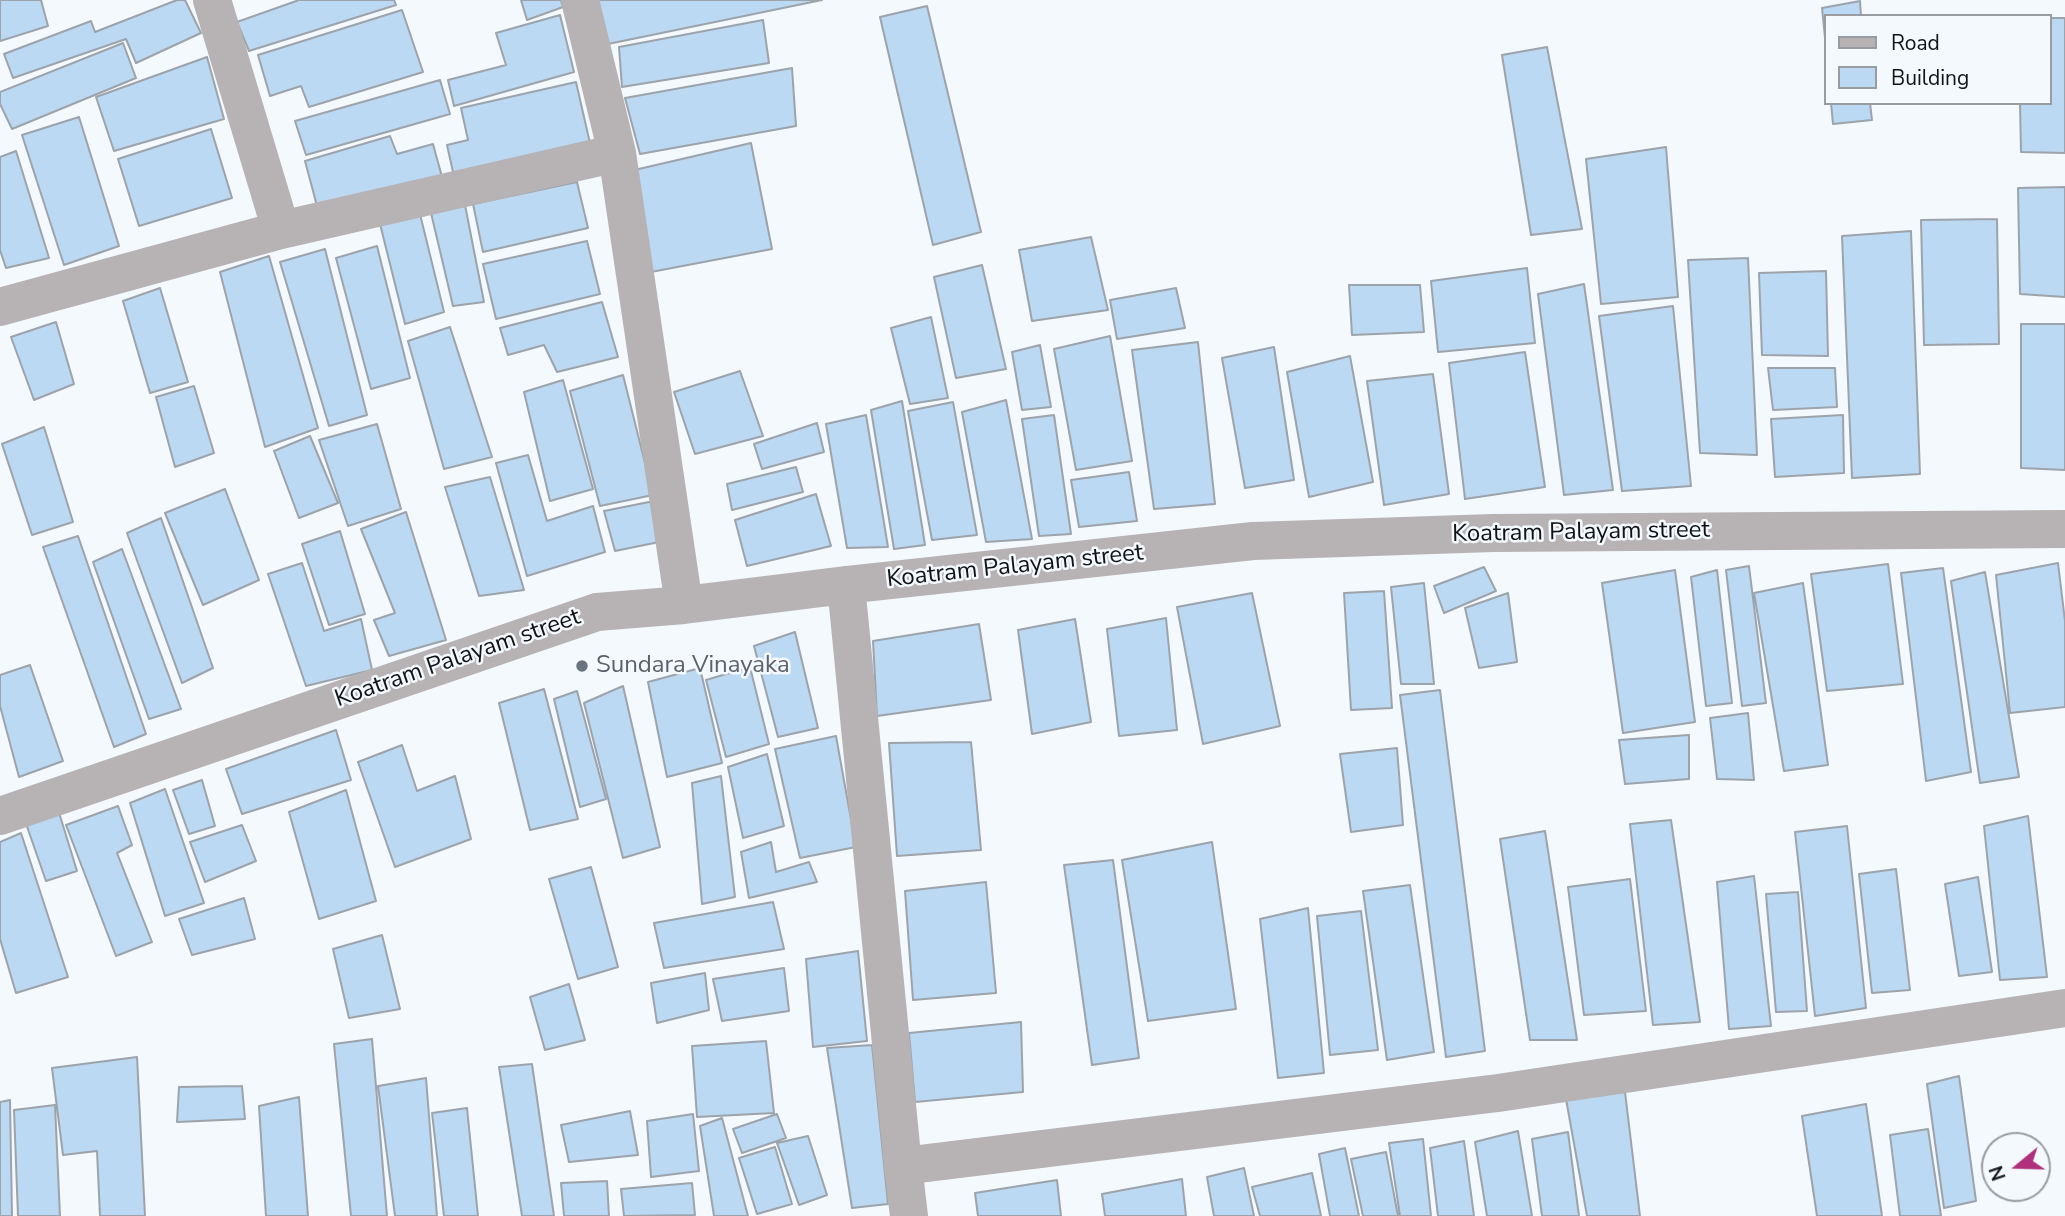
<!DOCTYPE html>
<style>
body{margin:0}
#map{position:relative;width:2065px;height:1216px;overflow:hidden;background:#f4f9fe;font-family:"Nunito Sans",sans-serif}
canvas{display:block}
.legend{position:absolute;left:1824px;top:14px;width:228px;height:91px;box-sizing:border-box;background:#f4f9fe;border:2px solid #999da1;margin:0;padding:9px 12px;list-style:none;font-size:21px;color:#111316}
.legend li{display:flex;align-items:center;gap:14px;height:35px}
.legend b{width:35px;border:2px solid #999da1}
.north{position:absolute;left:1981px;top:1132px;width:70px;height:70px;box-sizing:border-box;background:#f4f9fe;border:2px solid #999da1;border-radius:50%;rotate:251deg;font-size:19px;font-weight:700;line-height:28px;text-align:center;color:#111316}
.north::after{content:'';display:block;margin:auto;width:24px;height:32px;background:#b0307c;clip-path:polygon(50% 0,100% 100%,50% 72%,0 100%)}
</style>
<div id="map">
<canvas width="2065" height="1216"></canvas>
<ul class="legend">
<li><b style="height:9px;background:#b7b2b3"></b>Road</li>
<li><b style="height:19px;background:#bcd9f3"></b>Building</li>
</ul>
<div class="north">N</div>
</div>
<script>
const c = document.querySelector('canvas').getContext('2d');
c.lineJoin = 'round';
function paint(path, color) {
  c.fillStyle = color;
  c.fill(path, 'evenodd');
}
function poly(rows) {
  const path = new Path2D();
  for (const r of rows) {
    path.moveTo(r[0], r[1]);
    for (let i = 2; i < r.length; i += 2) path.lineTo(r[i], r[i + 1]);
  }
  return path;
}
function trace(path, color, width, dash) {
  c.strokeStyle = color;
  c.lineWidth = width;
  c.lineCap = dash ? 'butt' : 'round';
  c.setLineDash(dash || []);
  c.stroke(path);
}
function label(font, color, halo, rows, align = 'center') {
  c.font = font + ' "Nunito Sans",sans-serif';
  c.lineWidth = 5;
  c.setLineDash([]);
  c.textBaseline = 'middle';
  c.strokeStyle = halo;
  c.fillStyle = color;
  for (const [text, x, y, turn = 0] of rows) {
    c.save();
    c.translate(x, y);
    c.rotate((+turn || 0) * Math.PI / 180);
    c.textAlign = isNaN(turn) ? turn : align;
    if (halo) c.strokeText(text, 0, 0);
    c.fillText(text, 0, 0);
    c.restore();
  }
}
const building = poly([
 [0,0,41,0,48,26,0,41,0,0],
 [177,0,185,0,201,33,136,63,126,39,13,78,4,54,91,21,95,32,177,0],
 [299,0,394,0,396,5,249,51,237,22,299,0],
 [521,0,561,0,563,7,527,20,521,0],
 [596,0,822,0,608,44,596,0],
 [1860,1,1861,16,1825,16,1825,38,1822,8,1860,1],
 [927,6,981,232,933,245,880,17,927,6],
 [402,10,423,72,309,107,301,86,270,96,258,55,402,10],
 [560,15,574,72,454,106,448,80,506,65,496,33,560,15],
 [2049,18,2065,18,2065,153,2021,152,2020,103,2049,103,2049,18],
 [763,20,769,63,622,87,619,47,763,20],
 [123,43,136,78,12,129,0,104,0,92,123,43],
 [1547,47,1582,229,1531,235,1502,55,1547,47],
 [207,57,224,119,114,151,96,97,207,57],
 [792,68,796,126,640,154,625,98,792,68],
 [440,80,450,114,306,155,295,121,440,80],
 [576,82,592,152,455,181,447,145,468,140,461,108,576,82],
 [1831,103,1870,103,1872,120,1833,124,1831,103],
 [79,117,119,246,64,265,22,135,79,117],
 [211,129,232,198,139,226,118,159,211,129],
 [390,136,397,154,433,144,442,177,317,206,305,161,390,136],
 [751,143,772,249,651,272,630,171,751,143],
 [1666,147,1678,297,1601,304,1586,159,1666,147],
 [16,151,49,258,6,268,0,250,0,157,16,151],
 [577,182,588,228,483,252,473,204,577,182],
 [2065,187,2065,297,2020,294,2018,188,2065,187],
 [465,205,484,302,453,306,431,213,465,205],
 [420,214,444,312,405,324,380,224,420,214],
 [1997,219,1999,344,1924,345,1921,220,1997,219],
 [1911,231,1920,474,1852,478,1842,236,1911,231],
 [1091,237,1108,310,1032,321,1019,250,1091,237],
 [587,241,600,294,496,319,483,264,587,241],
 [377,246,410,378,371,389,336,258,377,246],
 [325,249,367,415,329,426,280,262,325,249],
 [269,256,318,428,265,447,220,272,269,256],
 [1748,258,1757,455,1700,453,1688,260,1748,258],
 [982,265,1006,369,956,378,934,277,982,265],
 [1527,268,1535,343,1438,352,1431,281,1527,268],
 [1826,271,1828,356,1762,355,1759,273,1826,271],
 [1584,284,1613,490,1564,495,1538,294,1584,284],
 [1349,285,1420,285,1424,332,1352,335,1349,285],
 [160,288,188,382,150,393,123,301,160,288],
 [1176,288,1185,328,1117,339,1110,300,1176,288],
 [602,302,618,357,557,372,544,345,508,355,500,328,602,302],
 [1673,306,1691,486,1622,491,1599,316,1673,306],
 [931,317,948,398,910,404,891,328,931,317],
 [56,322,74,384,34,400,11,337,56,322],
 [2021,324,2065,324,2065,470,2021,468,2021,324],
 [450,327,492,457,444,469,408,341,450,327],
 [1110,336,1132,461,1076,470,1054,349,1110,336],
 [1198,342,1215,504,1154,509,1132,350,1198,342],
 [1040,345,1051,407,1022,410,1012,352,1040,345],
 [1274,347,1294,480,1245,488,1222,358,1274,347],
 [1525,352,1545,487,1465,499,1449,363,1525,352],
 [1350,356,1373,482,1309,497,1287,372,1350,356],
 [1768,368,1835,368,1837,407,1773,410,1768,368],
 [740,371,763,436,695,454,674,392,740,371],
 [1433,374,1449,494,1384,505,1367,381,1433,374],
 [623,375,653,495,600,506,570,391,623,375],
 [563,380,593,489,550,501,524,392,563,380],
 [194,386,214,453,175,467,156,397,194,386],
 [1006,400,1032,539,986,542,962,412,1006,400],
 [902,401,925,545,894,549,871,410,902,401],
 [953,402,977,535,932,540,908,411,953,402],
 [866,415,888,547,847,548,826,424,866,415],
 [1054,415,1071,534,1039,536,1022,419,1054,415],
 [1843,415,1844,473,1775,477,1771,419,1843,415],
 [817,423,824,452,762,469,754,444,817,423],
 [377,424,401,509,348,526,319,440,377,424],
 [44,427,73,522,32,535,2,444,44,427],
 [310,436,338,503,299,518,274,451,310,436],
 [528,455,547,521,593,506,605,552,527,576,496,463,528,455],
 [796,467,803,492,732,510,727,484,796,467],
 [1129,472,1137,521,1079,527,1071,480,1129,472],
 [490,477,524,590,479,596,445,487,490,477],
 [225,489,259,580,203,605,165,513,225,489],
 [816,494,831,546,747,566,735,520,816,494],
 [659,500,664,541,615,551,604,511,659,500],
 [406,512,446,640,389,656,374,620,395,613,361,529,406,512],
 [161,518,213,668,182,683,127,533,161,518],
 [340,531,365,614,329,625,302,544,340,531],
 [78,536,146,734,114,747,43,547,78,536],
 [122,549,181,709,149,719,93,562,122,549],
 [302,563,324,631,361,619,372,670,306,686,268,574,302,563],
 [2058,563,2065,621,2065,707,2010,713,1996,575,2058,563],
 [1888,564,1903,684,1827,691,1811,574,1888,564],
 [1749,566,1766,703,1742,706,1726,570,1749,566],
 [1484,567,1496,591,1444,613,1434,586,1484,567],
 [1943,568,1971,772,1926,781,1901,573,1943,568],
 [1675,570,1695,722,1623,733,1602,583,1675,570],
 [1717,570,1732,703,1706,706,1691,577,1717,570],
 [1985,572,2019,777,1980,783,1951,581,1985,572],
 [1424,583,1434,684,1401,684,1391,587,1424,583],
 [1803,583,1828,765,1784,771,1754,593,1803,583],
 [1384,591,1392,708,1351,710,1344,593,1384,591],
 [1252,593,1280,726,1203,744,1177,607,1252,593],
 [1508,593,1517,662,1479,668,1465,608,1508,593],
 [1166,618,1177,730,1119,736,1107,629,1166,618],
 [1075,619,1091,722,1032,734,1018,630,1075,619],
 [979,624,991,700,877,716,873,641,979,624],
 [795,632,818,728,778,737,754,646,795,632],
 [30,665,63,761,19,777,0,706,0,675,30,665],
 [750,667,769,744,726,757,706,680,750,667],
 [700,668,722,763,667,777,648,682,700,668],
 [623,686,660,847,623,858,584,703,623,686],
 [544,689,578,819,530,830,499,703,544,689],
 [1440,690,1485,1051,1446,1057,1400,695,1440,690],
 [577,691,606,799,580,807,554,699,577,691],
 [1748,713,1754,780,1717,779,1710,718,1748,713],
 [336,730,351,780,242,814,226,769,336,730],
 [1689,735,1689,779,1625,784,1619,740,1689,735],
 [836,736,856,847,800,858,775,749,836,736],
 [971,742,981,850,897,856,889,743,971,742],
 [402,745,417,791,455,776,471,839,395,867,358,762,402,745],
 [1397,748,1403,825,1351,832,1340,754,1397,748],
 [767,754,784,826,743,838,728,767,767,754],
 [721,776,735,897,702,904,692,783,721,776],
 [202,780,215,826,189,834,173,790,202,780],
 [165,789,204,903,165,916,130,803,165,789],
 [346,790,376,901,319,919,289,812,346,790],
 [57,806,77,871,46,881,24,818,57,806],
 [118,806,132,845,117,853,152,942,116,956,66,825,118,806],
 [2028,816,2047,977,2000,980,1984,826,2028,816],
 [1671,820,1700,1022,1653,1025,1630,824,1671,820],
 [242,825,256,861,205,882,190,842,242,825],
 [1847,826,1866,1008,1815,1016,1795,832,1847,826],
 [1545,831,1577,1040,1530,1040,1500,839,1545,831],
 [21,833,68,977,16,993,0,939,0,842,21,833],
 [771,842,776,872,809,862,817,882,749,898,741,852,771,842],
 [1212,842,1236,1009,1148,1021,1122,860,1212,842],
 [1113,860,1139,1058,1092,1065,1064,865,1113,860],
 [591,867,618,967,578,979,549,879,591,867],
 [1896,869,1910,990,1872,993,1859,874,1896,869],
 [1754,876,1771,1026,1729,1029,1717,882,1754,876],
 [1978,877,1992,972,1959,976,1945,884,1978,877],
 [1630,879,1646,1011,1584,1015,1568,887,1630,879],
 [986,882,996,993,913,1000,905,891,986,882],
 [1410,885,1434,1052,1387,1060,1363,891,1410,885],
 [1798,892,1807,1011,1776,1012,1766,894,1798,892],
 [244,898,255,939,192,955,179,919,244,898],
 [773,902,784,949,664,968,654,923,773,902],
 [1308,908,1324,1073,1278,1078,1260,919,1308,908],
 [1361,911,1378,1050,1330,1055,1317,916,1361,911],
 [382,935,400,1009,349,1018,333,949,382,935],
 [858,951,867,1041,813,1047,806,959,858,951],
 [784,968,789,1011,722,1021,713,979,784,968],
 [705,973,709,1010,657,1023,651,983,705,973],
 [569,984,585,1040,545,1050,530,997,569,984],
 [1021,1022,1023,1092,915,1102,909,1033,1021,1022],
 [372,1039,387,1216,351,1216,334,1044,372,1039],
 [766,1041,774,1113,697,1117,692,1046,766,1041],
 [872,1045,888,1204,852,1208,827,1048,872,1045],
 [137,1057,145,1216,100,1216,97,1151,63,1155,52,1068,137,1057],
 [532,1064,554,1216,522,1216,499,1067,532,1064],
 [1959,1076,1976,1201,1944,1208,1927,1084,1959,1076],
 [426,1078,437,1216,395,1216,378,1086,426,1078],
 [242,1086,245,1119,177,1122,179,1087,242,1086],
 [1625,1092,1640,1216,1587,1216,1566,1099,1625,1092],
 [299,1097,308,1216,266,1216,259,1106,299,1097],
 [10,1100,12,1216,0,1216,0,1102,10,1100],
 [1866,1104,1882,1216,1817,1216,1802,1116,1866,1104],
 [55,1105,60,1216,18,1216,14,1110,55,1105],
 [467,1108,478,1216,444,1216,432,1113,467,1108],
 [630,1111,638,1155,569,1162,561,1125,630,1111],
 [693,1114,699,1171,651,1177,647,1121,693,1114],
 [777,1114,786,1138,742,1153,733,1129,777,1114],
 [722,1118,748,1216,714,1216,700,1126,722,1118],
 [1928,1129,1941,1216,1900,1216,1890,1135,1928,1129],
 [1518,1131,1532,1216,1487,1216,1475,1142,1518,1131],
 [1568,1132,1579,1216,1542,1216,1532,1139,1568,1132],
 [808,1136,827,1195,799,1205,777,1143,808,1136],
 [1423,1139,1431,1216,1400,1216,1389,1143,1423,1139],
 [1464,1141,1474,1216,1438,1216,1430,1148,1464,1141],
 [775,1147,792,1204,757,1214,739,1158,775,1147],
 [1345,1148,1359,1216,1330,1216,1319,1154,1345,1148],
 [1386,1152,1398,1216,1363,1216,1351,1159,1386,1152],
 [1244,1168,1254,1216,1214,1216,1207,1177,1244,1168],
 [1312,1173,1321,1216,1260,1216,1252,1187,1312,1173],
 [1182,1179,1186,1216,1105,1216,1102,1194,1182,1179],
 [1057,1180,1061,1216,978,1216,975,1193,1057,1180],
 [607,1181,609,1216,564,1216,561,1183,607,1181],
 [692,1183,695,1215,624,1216,621,1189,692,1183]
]);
const minor = poly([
 [212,0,281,230],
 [580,0,617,153,684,605],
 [0,307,281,230,617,153],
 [846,585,903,1166],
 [0,816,597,612,684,605,846,585,1253,541,1493,533,2065,529],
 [909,1216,903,1166,1498,1093,2065,1008]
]);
const markers = [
 [582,666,7,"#6b7280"]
];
const streetNames = [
 ["Koatram Palayam street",1581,533,-1],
 ["Koatram Palayam street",1015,567,-6],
 ["Koatram Palayam street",458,659,-19]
];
const worshipNames = [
 ["Sundara Vinayaka",596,666]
];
paint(building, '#bcd9f3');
trace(building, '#9ca3aa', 2);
trace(minor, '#b7b2b3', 38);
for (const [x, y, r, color] of markers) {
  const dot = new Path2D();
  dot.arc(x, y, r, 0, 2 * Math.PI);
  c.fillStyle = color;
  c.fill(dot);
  trace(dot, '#f4f9fe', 2.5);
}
label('24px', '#111316', '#f4f9fe', streetNames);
label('24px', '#5b616d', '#f4f9fe', worshipNames, 'left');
</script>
